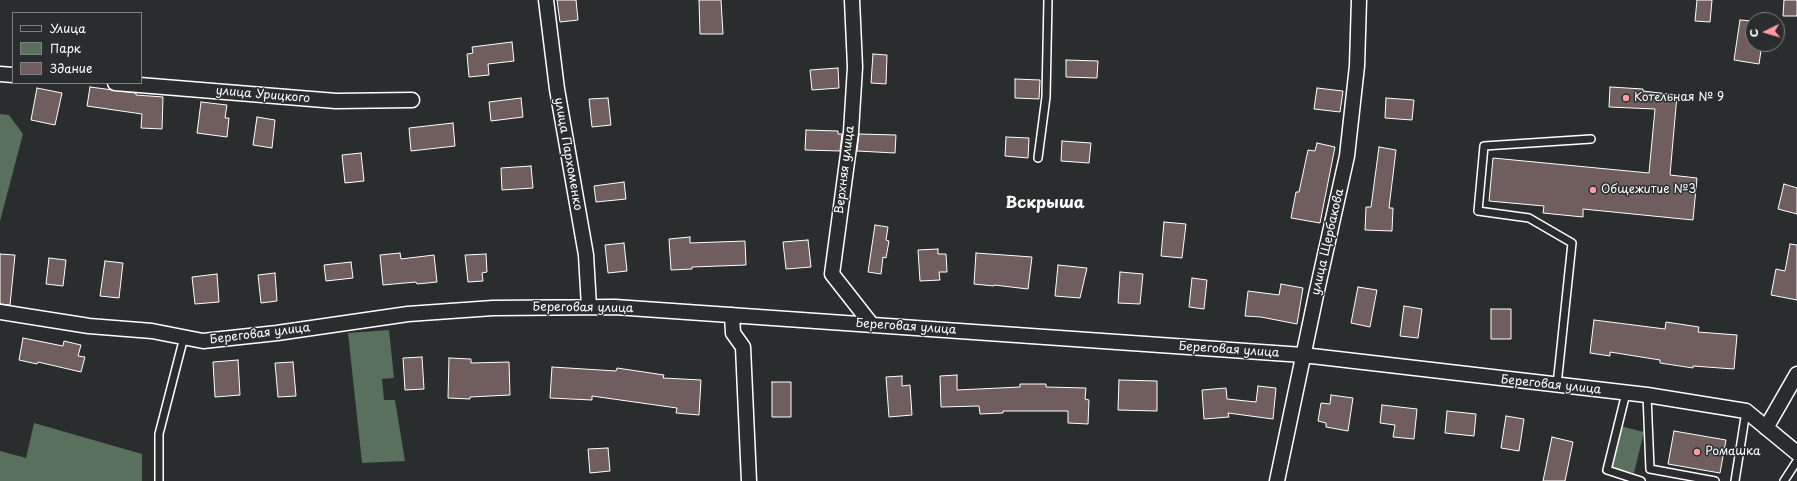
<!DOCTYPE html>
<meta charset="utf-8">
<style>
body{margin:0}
#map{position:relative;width:1797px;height:481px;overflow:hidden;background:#2a2d2e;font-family:"Playpen Sans",sans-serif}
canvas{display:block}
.legend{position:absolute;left:12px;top:12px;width:130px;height:72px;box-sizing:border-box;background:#2a2d2e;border:1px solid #7f8182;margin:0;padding:5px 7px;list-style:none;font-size:12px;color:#fff}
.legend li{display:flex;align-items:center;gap:8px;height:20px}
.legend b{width:20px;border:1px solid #7f8182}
.north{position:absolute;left:1745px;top:12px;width:40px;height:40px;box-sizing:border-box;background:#2a2d2e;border:1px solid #7f8182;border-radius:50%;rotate:265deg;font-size:11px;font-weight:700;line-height:16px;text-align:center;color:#fff}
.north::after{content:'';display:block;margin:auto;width:14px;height:18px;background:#ff9aa2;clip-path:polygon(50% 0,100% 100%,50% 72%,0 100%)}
</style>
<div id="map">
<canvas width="1797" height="481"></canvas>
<ul class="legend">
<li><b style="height:5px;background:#2a2d2e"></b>Улица</li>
<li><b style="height:11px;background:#58705c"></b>Парк</li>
<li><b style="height:11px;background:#705d5d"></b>Здание</li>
</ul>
<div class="north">С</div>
</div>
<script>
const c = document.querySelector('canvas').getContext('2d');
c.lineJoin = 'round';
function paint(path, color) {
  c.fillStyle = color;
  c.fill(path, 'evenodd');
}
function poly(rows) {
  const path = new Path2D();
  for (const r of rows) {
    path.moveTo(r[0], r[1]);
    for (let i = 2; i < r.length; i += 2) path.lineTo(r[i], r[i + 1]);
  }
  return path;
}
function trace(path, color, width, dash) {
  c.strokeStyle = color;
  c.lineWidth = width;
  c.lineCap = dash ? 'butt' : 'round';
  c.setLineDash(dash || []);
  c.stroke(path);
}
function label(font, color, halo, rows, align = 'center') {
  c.font = font + ' "Playpen Sans",sans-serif';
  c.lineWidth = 3;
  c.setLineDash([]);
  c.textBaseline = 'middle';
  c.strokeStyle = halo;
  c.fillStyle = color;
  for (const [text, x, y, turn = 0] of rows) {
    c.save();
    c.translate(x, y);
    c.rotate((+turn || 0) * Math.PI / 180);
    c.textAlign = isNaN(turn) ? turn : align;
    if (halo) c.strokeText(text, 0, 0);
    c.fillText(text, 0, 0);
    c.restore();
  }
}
const green = poly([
 [0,114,9,115,23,134,0,221],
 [389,330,394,378,382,379,384,400,395,400,405,461,362,463,348,333],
 [34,423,142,454,142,481,0,481,0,451,26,458],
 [1620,426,1644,432,1634,473,1611,468]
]);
const building = poly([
 [557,0,576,0,578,20,560,22,557,0],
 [699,0,721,0,723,34,700,34,699,0],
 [1697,0,1712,0,1710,22,1695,21,1697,0],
 [1784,0,1797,0,1797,16,1783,16,1784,0],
 [1740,20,1753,21,1753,44,1762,44,1759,64,1734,60,1740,20],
 [512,42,514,61,488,64,489,75,469,77,467,54,473,53,472,47,512,42],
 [873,54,887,55,886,84,871,83,873,54],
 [1066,60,1098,61,1097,78,1066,77,1066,60],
 [838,68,839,88,812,90,810,70,838,68],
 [1015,79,1040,80,1039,99,1015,98,1015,79],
 [90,87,136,93,136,95,163,97,162,129,141,128,142,114,87,106,90,87],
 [1610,87,1643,89,1643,91,1677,95,1670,175,1697,178,1693,220,1583,209,1583,217,1543,213,1544,206,1489,201,1493,158,1649,173,1655,109,1609,107,1610,87],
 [37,88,62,93,55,125,31,120,37,88],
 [1317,88,1343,91,1340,112,1314,109,1317,88],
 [521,98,523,117,491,121,489,102,521,98],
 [608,98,611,125,592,127,589,99,608,98],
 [1386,98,1414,100,1412,120,1385,118,1386,98],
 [201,102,227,105,225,118,229,118,227,137,197,133,201,102],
 [257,117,275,120,272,148,253,145,257,117],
 [453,123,455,146,411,151,409,128,453,123],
 [806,130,838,131,838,134,842,134,840,151,805,150,806,130],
 [859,134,896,135,895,153,857,151,859,134],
 [1006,137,1029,138,1028,158,1005,156,1006,137],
 [1062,141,1091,143,1089,163,1061,161,1062,141],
 [1317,143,1335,147,1320,223,1291,218,1296,192,1299,192,1308,150,1315,151,1317,143],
 [1379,147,1396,150,1389,208,1393,208,1392,231,1365,230,1366,207,1371,207,1379,147],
 [361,153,364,181,345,183,342,155,361,153],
 [531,166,533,188,502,190,501,168,531,166],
 [624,182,626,199,596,202,594,186,624,182],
 [1784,184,1797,188,1797,214,1778,209,1784,184],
 [1164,222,1186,224,1182,258,1161,256,1164,222],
 [875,225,888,227,886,240,889,241,886,258,883,257,881,274,868,272,875,225],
 [690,237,690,243,745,241,746,265,692,267,692,269,671,270,669,239,690,237],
 [808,240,811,267,786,269,783,242,808,240],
 [624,243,627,271,608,273,605,245,624,243],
 [1790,244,1797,245,1797,300,1771,295,1776,269,1785,271,1790,244],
 [938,249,938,254,946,254,947,272,939,272,940,280,920,281,918,250,938,249],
 [400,253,401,259,434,255,437,282,417,284,416,282,383,285,380,255,400,253],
 [976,253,1032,257,1028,289,994,285,994,286,974,284,976,253],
 [0,254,15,255,10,305,0,304,0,254],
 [486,254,487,272,482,273,483,281,468,282,465,255,486,254],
 [49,258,66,260,63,286,46,284,49,258],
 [105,261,123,263,119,298,100,296,105,261],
 [351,262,353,278,326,281,324,265,351,262],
 [1058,265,1087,268,1080,298,1055,296,1058,265],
 [1120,272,1143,274,1140,304,1118,303,1120,272],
 [275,273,277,301,261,303,258,275,275,273],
 [217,274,219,302,195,304,192,277,217,274],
 [1192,278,1207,280,1204,309,1189,307,1192,278],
 [1281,284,1303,288,1297,324,1261,317,1245,316,1248,291,1279,295,1281,284],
 [1358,287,1377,290,1370,327,1351,323,1358,287],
 [1404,306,1422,309,1418,338,1400,336,1404,306],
 [1491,309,1511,309,1511,339,1491,339,1491,309],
 [1594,320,1665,329,1666,322,1699,327,1698,332,1737,335,1734,369,1693,366,1693,368,1660,363,1660,360,1610,352,1610,356,1590,353,1594,320],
 [23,338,63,346,64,341,81,345,78,356,85,357,81,372,38,362,37,364,19,360,23,338],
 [422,357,424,389,405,390,403,358,422,357],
 [449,358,471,359,471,363,509,362,510,395,470,397,470,399,448,398,449,358],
 [238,360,240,395,215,397,213,362,238,360],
 [293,362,296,396,278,397,275,363,293,362],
 [552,367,616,371,617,368,664,375,663,378,701,380,699,415,676,413,677,408,592,396,592,400,550,398,552,367],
 [957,375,957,390,1020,387,1020,384,1046,384,1046,387,1086,388,1085,399,1089,400,1088,424,1068,423,1068,411,1003,411,1003,413,980,414,979,406,941,407,940,376,957,375],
 [902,376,902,386,910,385,912,415,889,417,886,377,902,376],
 [1119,380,1157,381,1157,411,1118,410,1119,380],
 [772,382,791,382,791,417,772,417,772,382],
 [1258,386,1276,388,1273,419,1228,413,1229,417,1204,419,1202,390,1226,388,1227,399,1256,402,1258,386],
 [1331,395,1353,398,1348,431,1326,427,1326,423,1318,421,1321,403,1330,404,1331,395],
 [1382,405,1417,409,1414,439,1393,437,1395,425,1380,423,1382,405],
 [1447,411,1476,414,1474,436,1445,433,1447,411],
 [1506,416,1524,419,1519,451,1501,448,1506,416],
 [1674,431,1726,440,1720,473,1668,464,1674,431],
 [1552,437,1573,442,1565,481,1543,481,1552,437],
 [608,448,610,471,590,473,588,449,608,448]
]);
const service = poly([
 [1038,158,1046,97,1048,0],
 [1557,385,1572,243,1529,218,1478,211,1484,146,1591,139],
 [1626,393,1607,470,1641,481],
 [1647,395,1650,469,1715,481],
 [159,481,159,434,184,337],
 [1735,481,1746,411],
 [1784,481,1797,461]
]);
const minor = poly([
 [546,0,557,89,586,255,589,307],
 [852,0,855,67,851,132,832,274,872,325],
 [0,74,13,75],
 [115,83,336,101,412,100],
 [0,312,89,326,152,331,203,341,277,333,408,314,493,308,615,307,1303,355,1647,395,1746,411,1797,453],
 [732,315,733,333,743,347,749,481],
 [1766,428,1797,374],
 [1277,481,1316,295,1347,156,1357,66,1359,0]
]);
const markers = [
 [1626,98,4,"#ff9aa2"],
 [1593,190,4,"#ff9aa2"],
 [1697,452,4,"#ff9aa2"]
];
const streetNames = [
 ["улица Урицкого",263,95,5],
 ["улица Пархоменко",568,154,80],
 ["Верхняя улица",845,170,-83],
 ["улица Щербакова",1328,242,-77],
 ["Береговая улица",583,308,1],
 ["Береговая улица",906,327,4],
 ["Береговая улица",260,334,-7],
 ["Береговая улица",1229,350,4],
 ["Береговая улица",1551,385,6]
];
const poiNames = [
 ["Котельная № 9",1634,98],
 ["Общежитие №3",1601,190],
 ["Ромашка",1705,452]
];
const districtNames = [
 ["Вскрыша",1045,204]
];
paint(green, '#58705c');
paint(building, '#705d5d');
trace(building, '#fff', 1);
trace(service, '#fff', 10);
trace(minor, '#fff', 17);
trace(service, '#2a2d2e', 7);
trace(minor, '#2a2d2e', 14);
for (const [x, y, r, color] of markers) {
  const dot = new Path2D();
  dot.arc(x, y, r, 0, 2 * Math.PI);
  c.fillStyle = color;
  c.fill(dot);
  trace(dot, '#2a2d2e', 1.5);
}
label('12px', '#fff', '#2a2d2e', streetNames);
label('12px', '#fff', '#2a2d2e', poiNames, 'left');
label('bold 16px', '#fff', '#2a2d2e', districtNames);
</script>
